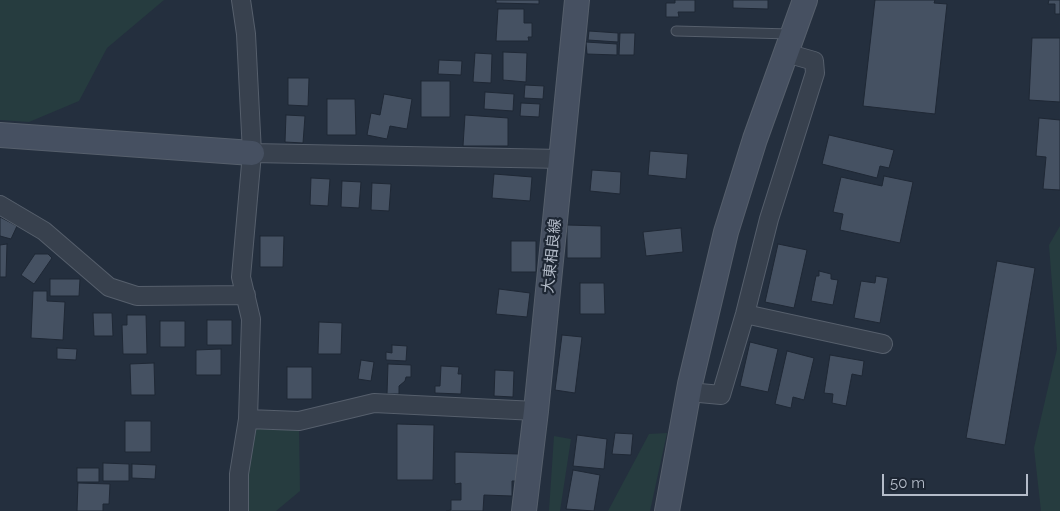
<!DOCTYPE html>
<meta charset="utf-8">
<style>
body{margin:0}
#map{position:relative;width:1060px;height:511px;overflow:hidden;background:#242f3e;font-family:Raleway,sans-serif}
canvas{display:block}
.scale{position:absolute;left:882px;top:474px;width:146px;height:22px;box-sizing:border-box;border:2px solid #b4bcc9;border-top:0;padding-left:6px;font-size:15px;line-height:18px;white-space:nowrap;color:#b4bcc9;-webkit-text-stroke:4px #1d2633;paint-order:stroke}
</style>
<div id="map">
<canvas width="1060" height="511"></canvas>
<div class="scale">50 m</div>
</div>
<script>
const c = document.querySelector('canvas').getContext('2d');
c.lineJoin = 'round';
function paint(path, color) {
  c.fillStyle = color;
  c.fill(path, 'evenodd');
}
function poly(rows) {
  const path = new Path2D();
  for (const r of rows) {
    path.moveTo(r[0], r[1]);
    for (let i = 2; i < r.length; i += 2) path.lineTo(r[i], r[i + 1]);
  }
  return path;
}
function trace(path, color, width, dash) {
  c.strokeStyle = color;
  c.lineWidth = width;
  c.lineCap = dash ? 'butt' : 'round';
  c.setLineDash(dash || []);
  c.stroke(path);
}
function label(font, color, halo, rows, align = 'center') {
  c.font = font + ' Raleway,"Noto Sans JP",sans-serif';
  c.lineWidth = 4.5;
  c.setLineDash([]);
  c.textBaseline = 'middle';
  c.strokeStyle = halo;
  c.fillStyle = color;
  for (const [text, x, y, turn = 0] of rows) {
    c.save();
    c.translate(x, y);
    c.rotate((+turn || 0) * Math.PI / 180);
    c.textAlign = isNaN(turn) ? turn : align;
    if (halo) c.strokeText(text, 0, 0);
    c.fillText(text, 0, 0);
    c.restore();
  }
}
const green = poly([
 [0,0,164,0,107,48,79,101,29,122,0,120],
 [1060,226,1060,511,1041,511,1034,448,1057,349,1049,245],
 [256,423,299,429,300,491,276,511,247,511,244,484],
 [667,433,650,511,608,511,649,434],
 [554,436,571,439,560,511,549,511]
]);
const building = poly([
 [496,0,539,0,539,4,496,3,496,0],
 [675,0,695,0,695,12,678,12,679,17,666,17,666,3,675,3,675,0],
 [733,0,768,0,768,9,733,8,733,0],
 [875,0,935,0,934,3,947,4,935,114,863,106,875,0],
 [1049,0,1060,0,1060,14,1055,14,1055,4,1048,4,1049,0],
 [498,9,524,9,524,23,532,23,532,37,528,37,529,41,496,41,498,9],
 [589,31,618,33,618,42,588,40,589,31],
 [620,33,635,33,634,55,619,55,620,33],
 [1032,38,1060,38,1060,102,1029,100,1032,38],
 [586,42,617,44,617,55,587,54,586,42],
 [503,52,527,53,526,82,503,80,503,52],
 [475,53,492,54,491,83,473,82,475,53],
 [439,60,462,61,461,75,438,74,439,60],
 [288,78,309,78,308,106,288,105,288,78],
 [421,81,450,81,450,117,421,117,421,81],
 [525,85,544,86,543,99,524,98,525,85],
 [485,92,514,94,513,111,484,109,485,92],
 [384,94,412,99,407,129,390,126,387,139,367,135,371,113,380,115,384,94],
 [327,99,355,99,356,135,327,135,327,99],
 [521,103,540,104,539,117,520,116,521,103],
 [286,115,305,116,303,143,285,142,286,115],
 [465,115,508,118,508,146,463,146,465,115],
 [1039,118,1060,120,1060,190,1043,189,1046,157,1036,156,1039,118],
 [829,135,894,150,889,168,880,166,877,178,822,164,829,135],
 [650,151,688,154,686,179,648,175,650,151],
 [592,170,621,172,620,194,590,191,592,170],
 [494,174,532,177,530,201,492,198,494,174],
 [884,176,913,182,900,243,840,230,843,214,833,212,841,177,882,186,884,176],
 [311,178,330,179,328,206,310,205,311,178],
 [342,181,361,182,359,208,341,207,342,181],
 [372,183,391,184,389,211,371,210,372,183],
 [0,217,17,226,11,239,0,236,0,217],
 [567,225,601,226,601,258,567,258,567,225],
 [681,228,683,252,646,256,643,232,681,228],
 [260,236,284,236,283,267,260,267,260,236],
 [511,241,536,241,536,272,511,272,511,241],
 [7,244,6,277,0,277,0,245,7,244],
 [778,244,807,250,794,308,765,302,778,244],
 [35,254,48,254,52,258,34,284,21,275,35,254],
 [997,261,1035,268,1005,445,966,438,997,261],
 [819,271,831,274,831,279,838,280,833,305,811,301,816,276,819,276,819,271],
 [876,276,888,278,880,323,854,318,861,281,875,283,876,276],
 [50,279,80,279,79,296,50,296,50,279],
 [580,283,604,283,605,314,580,314,580,283],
 [499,289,530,293,527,317,496,314,499,289],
 [33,291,47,291,47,301,65,302,63,340,31,338,33,291],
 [93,313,112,313,113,336,94,336,93,313],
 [127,315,146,315,147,354,123,354,122,325,127,325,127,315],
 [207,320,232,320,232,345,207,345,207,320],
 [160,321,185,321,185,347,160,347,160,321],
 [319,322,342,323,341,354,318,354,319,322],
 [562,335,582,337,575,393,555,390,562,335],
 [750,342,778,349,768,392,740,386,750,342],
 [392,345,407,346,406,361,386,360,386,352,392,353,392,345],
 [57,348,77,349,76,360,57,359,57,348],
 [221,349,221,375,196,375,196,350,221,349],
 [787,351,814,358,804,400,793,397,791,408,775,404,787,351],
 [830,355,864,361,862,376,852,374,846,406,832,403,833,394,824,393,830,355],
 [361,360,374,362,371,381,358,379,361,360],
 [154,363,155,395,131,395,130,364,154,363],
 [388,364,411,365,411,377,406,377,405,381,399,386,399,394,387,394,388,364],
 [441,366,459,367,458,374,462,374,461,394,435,393,435,386,440,386,441,366],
 [287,367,312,367,312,399,287,399,287,367],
 [495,370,514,371,513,397,494,396,495,370],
 [125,421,151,421,151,452,125,452,125,421],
 [397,424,434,425,433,480,397,480,397,424],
 [615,433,633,434,631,455,612,454,615,433],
 [577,435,607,439,604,469,573,466,577,435],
 [455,452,519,454,518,481,512,481,512,496,484,495,483,511,446,511,451,510,451,500,461,500,461,483,455,484,455,452],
 [103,463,129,464,129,481,103,481,103,463],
 [132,464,156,465,155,479,132,478,132,464],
 [77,468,99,468,99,482,77,482,77,468],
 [573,470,600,475,594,511,566,509,573,470],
 [78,483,110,484,109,504,103,504,103,511,77,511,78,483]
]);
const lane = poly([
 [676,31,791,34]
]);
const street = poly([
 [252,153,562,159],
 [0,205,44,231,109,287,137,296,246,295],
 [745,314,883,344],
 [689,392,721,395,745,314,769,219,815,73,814,61,786,53],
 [248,419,299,421,374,403,536,411],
 [239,511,239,474,248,419,251,319,241,277,252,153,246,34,241,0]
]);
const secondary = poly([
 [0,135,252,153],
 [524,511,536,411,577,0],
 [667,511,690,384,726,232,755,139,805,0]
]);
const streetNames = [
 ["大東相良線",552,256,-84]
];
paint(green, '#263c3f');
paint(building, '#455162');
trace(building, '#1f2835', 1);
trace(lane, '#565f6c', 11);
trace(street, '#565f6c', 20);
trace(secondary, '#565f6c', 26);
trace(lane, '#38414e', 9);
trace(street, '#38414e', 18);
trace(secondary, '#465061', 24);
label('15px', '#b4bcc9', '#1d2633', streetNames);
</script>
